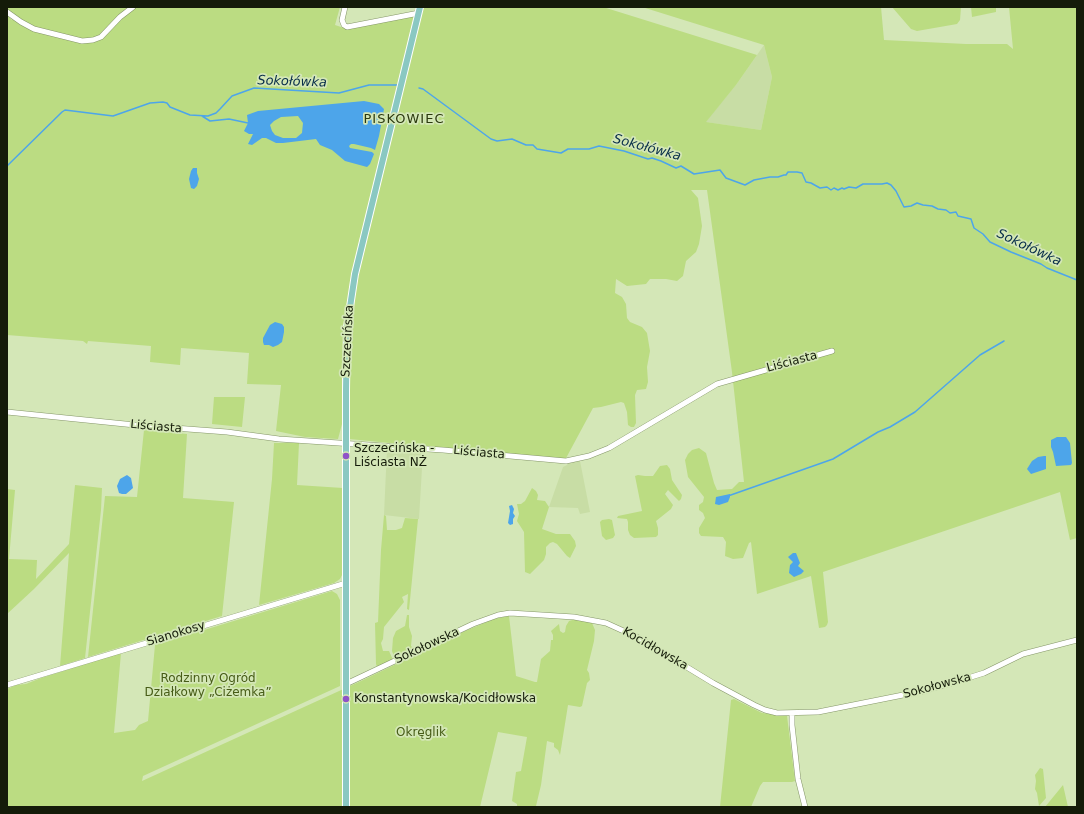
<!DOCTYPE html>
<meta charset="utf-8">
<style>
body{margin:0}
#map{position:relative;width:1084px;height:814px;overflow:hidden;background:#d4e7b7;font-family:"DejaVu Sans",sans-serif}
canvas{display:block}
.frame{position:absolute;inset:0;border:8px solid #141b09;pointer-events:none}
</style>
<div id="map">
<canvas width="1084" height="814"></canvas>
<div class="frame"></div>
</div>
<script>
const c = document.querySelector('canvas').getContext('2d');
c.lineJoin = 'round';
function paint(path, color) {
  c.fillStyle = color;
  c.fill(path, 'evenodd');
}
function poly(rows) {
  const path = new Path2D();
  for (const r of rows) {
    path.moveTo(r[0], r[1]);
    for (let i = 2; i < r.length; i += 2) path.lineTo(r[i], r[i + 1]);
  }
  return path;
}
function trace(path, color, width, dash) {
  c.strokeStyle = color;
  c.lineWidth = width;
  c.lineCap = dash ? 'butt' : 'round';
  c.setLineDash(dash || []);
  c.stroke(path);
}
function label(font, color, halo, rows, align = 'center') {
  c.font = font + ' "DejaVu Sans",sans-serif';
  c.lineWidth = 3.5;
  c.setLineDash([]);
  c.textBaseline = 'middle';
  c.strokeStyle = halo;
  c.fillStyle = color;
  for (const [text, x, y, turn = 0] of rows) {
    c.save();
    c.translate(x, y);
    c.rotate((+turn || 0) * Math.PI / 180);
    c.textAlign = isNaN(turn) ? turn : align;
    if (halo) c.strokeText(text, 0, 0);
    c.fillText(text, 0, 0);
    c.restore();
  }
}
const built = poly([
 [764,45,772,77,761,130,705,122,736,85],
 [387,449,423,451,419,519,384,515],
 [580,461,590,512,580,514,578,508,549,507,563,467,567,465,568,463]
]);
const green = poly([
 [7,7,340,7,335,25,347,29,420,14,422,7,603,7,757,55,736,85,706,122,761,130,772,77,764,45,642,7,881,7,884,40,966,44,1007,44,1013,49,1009,7,1077,7,1077,538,1070,540,1060,492,823,572,828,622,827,625,825,627,819,628,811,576,757,594,751,542,749,543,743,558,733,559,725,556,726,542,723,537,701,536,699,533,699,528,705,518,703,513,699,510,699,505,703,502,704,497,688,477,685,460,688,454,692,450,699,448,706,453,714,483,717,490,732,489,739,482,744,482,732,372,707,190,691,190,698,198,702,226,699,244,696,252,686,261,683,276,677,281,666,279,650,279,646,284,627,286,616,279,615,293,622,297,626,304,627,318,630,322,642,327,647,333,650,351,647,367,648,382,646,389,637,390,635,395,636,423,634,427,631,427,628,425,627,412,624,403,621,402,601,407,593,408,565,460,349,439,348,361,342,361,342,424,338,439,305,437,276,431,281,385,247,384,249,353,181,348,180,365,150,362,151,346,88,341,87,344,83,341,7,335,7,15,12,20,16,16,7,9],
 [892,7,961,7,960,20,957,24,917,31,911,29],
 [971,7,996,7,996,12,972,17],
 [214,397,245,397,242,427,212,424],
 [144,430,187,434,183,498,234,502,222,616,88,657,105,496,137,497],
 [274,443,299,443,297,485,343,488,343,573,340,579,334,583,259,605,272,479],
 [667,465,670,469,672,480,682,495,681,499,679,501,668,490,665,494,673,505,671,509,656,521,658,528,658,535,656,537,634,538,630,535,628,530,628,522,627,519,617,518,618,516,642,511,635,476,638,475,645,476,653,476,660,466],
 [75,485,102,488,101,510,85,658,60,666,69,553,34,589,7,614,7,489,15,490,9,559,37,560,36,579,69,544],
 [532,488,536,491,538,495,537,500,545,501,549,507,542,529,556,534,570,534,575,541,576,546,570,558,567,556,557,544,553,542,550,543,546,547,546,554,544,560,530,574,525,572,524,532,517,521,519,514,517,504,521,504,525,501],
 [384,515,386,516,387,530,396,530,402,528,405,518,418,519,409,610,407,609,408,594,402,597,404,602,384,627,383,639,381,643,383,651,389,651,393,660,377,667,376,664,375,623,378,622,381,550],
 [609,519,612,520,615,535,613,538,606,540,602,536,600,522,602,520],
 [332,591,337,594,340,600,340,686,143,776,142,781,361,681,465,631,494,619,509,616,516,676,535,682,537,682,541,659,550,651,551,640,553,640,553,635,551,631,559,624,560,631,563,633,565,632,566,626,569,621,576,619,592,623,595,630,594,641,587,670,589,673,590,680,587,683,582,706,580,707,568,705,560,755,558,750,554,747,554,743,547,741,541,785,536,806,517,807,517,804,512,801,516,772,521,771,527,737,498,732,480,807,7,807,7,689,16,685,26,684,41,678,121,653,114,733,135,730,139,725,148,721,155,645],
 [407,615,409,615,409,627,412,636,411,646,414,649,395,659,392,651,393,638,396,631,405,626],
 [734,699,762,713,787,716,795,781,792,782,763,782,760,786,751,807,720,807,731,700],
 [1040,768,1043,769,1046,798,1039,806,1037,793,1035,789,1036,781,1035,775],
 [1063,785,1068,807,1045,807]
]);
const water = poly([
 [364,101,379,104,384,109,379,136,375,150,371,148,354,144,351,144,349,146,350,148,372,152,374,154,370,164,367,167,345,161,332,150,320,145,316,139,283,143,276,143,266,138,262,138,252,145,248,144,253,134,249,134,244,131,248,123,247,115,258,111],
 [298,116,303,123,302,133,296,138,283,138,275,135,272,131,270,125,274,121,281,117],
 [193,168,197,168,197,173,199,179,197,186,194,189,191,188,189,179,191,171],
 [275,322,282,324,284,327,284,332,282,342,278,345,273,347,269,345,264,345,263,342,263,338,270,325],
 [1057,437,1066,437,1070,443,1072,463,1071,465,1056,466,1053,452,1051,447,1051,440],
 [1044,456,1046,456,1046,469,1031,474,1027,469,1032,461,1038,457],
 [127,475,131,478,133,488,126,494,122,494,119,493,117,486,120,479],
 [730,494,730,497,728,502,719,505,715,504,716,497],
 [512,505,514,509,513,513,515,516,513,519,513,524,510,525,508,523,510,511,509,506],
 [793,553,796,553,800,563,798,566,804,571,801,574,794,577,789,573,790,565,793,562,788,557]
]);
const stream = poly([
 [419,88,423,89,491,139,497,141,512,139,526,145,533,145,537,149,561,153,568,149,589,149,599,146,624,151,648,159,652,158,661,161,676,168,681,166,694,174,720,170,726,178,745,185,754,180,770,177,778,177,784,175,786,175,788,172,797,172,802,173,806,182,811,183,820,188,827,187,831,190,834,188,838,190,842,188,844,189,849,187,856,188,863,184,882,184,887,183,891,185,896,191,904,207,911,206,917,203,923,205,932,206,938,209,946,210,950,213,956,212,958,216,971,219,974,228,983,234,990,242,1011,252,1041,264,1047,268,1077,280],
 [202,116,210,121,229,119,248,123],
 [7,166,62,112,65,110,113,116,150,103,163,102,167,103,170,107,190,115,208,116,216,113,220,109,232,96,254,88,339,93,369,85,397,85],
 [728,496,833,459,878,432,890,427,915,412,980,355,1004,341]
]);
const minor = poly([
 [345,7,342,20,344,25,347,27,419,13],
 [7,12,21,22,34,29,82,41,93,40,101,37,120,17,133,7],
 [7,412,135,425,227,432,279,439,443,450,566,461,589,456,609,448,717,384,832,351],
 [346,684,473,624,498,615,510,613,574,617,606,623,639,638,713,683,754,705,765,710,777,713,818,712,923,691,955,682,984,673,1023,654,1077,640],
 [7,685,346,583],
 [792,713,792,725,798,779,805,807]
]);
const major = poly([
 [346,807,346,390,347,327,355,274,420,7]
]);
const markers = [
 [346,456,4,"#8f52c8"],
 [346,699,4,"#8f52c8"]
];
const streetNames = [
 ["Szczecińska",348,341,-87],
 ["Liściasta",792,362,-15],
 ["Liściasta",156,427,5],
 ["Liściasta",479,453,5],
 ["Sianokosy",176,634,-17],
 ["Sokołowska",427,646,-25],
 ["Kocidłowska",655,649,30],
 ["Sokołowska",937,686,-15]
];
const poiNames = [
 ["Szczecińska -",354,449],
 ["Liściasta NŻ",354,463],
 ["Konstantynowska/Kocidłowska",354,699]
];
const parkNames = [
 ["Rodzinny Ogród",208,679],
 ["Działkowy „Ciżemka”",208,693],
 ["Okręglik",421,733]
];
const waterNames = [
 ["Sokołówka",292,82,2],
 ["Sokołówka",647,148,15],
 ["Sokołówka",1029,248,25]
];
const neighbourhoodNames = [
 ["PISKOWIEC",404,120]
];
paint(built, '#c8dda5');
paint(green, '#bbdc82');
paint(water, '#4da5ea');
trace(stream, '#4da5ea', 1.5);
trace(minor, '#859669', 6);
trace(major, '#fff', 8);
trace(minor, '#fff', 5);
trace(major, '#8ac8c2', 6);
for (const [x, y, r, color] of markers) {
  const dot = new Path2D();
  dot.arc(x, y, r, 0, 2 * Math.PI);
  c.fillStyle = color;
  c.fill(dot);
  trace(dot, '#d4e7b7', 1.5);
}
label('12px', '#141b09', '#d4e7b7', streetNames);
label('12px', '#141b09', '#d4e7b7', poiNames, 'left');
label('12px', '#475c17', '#d4e7b7', parkNames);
label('italic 13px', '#072d48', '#d4e7b7', waterNames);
c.letterSpacing = '1px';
label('13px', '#2b390e', '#d4e7b7', neighbourhoodNames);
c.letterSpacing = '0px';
</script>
